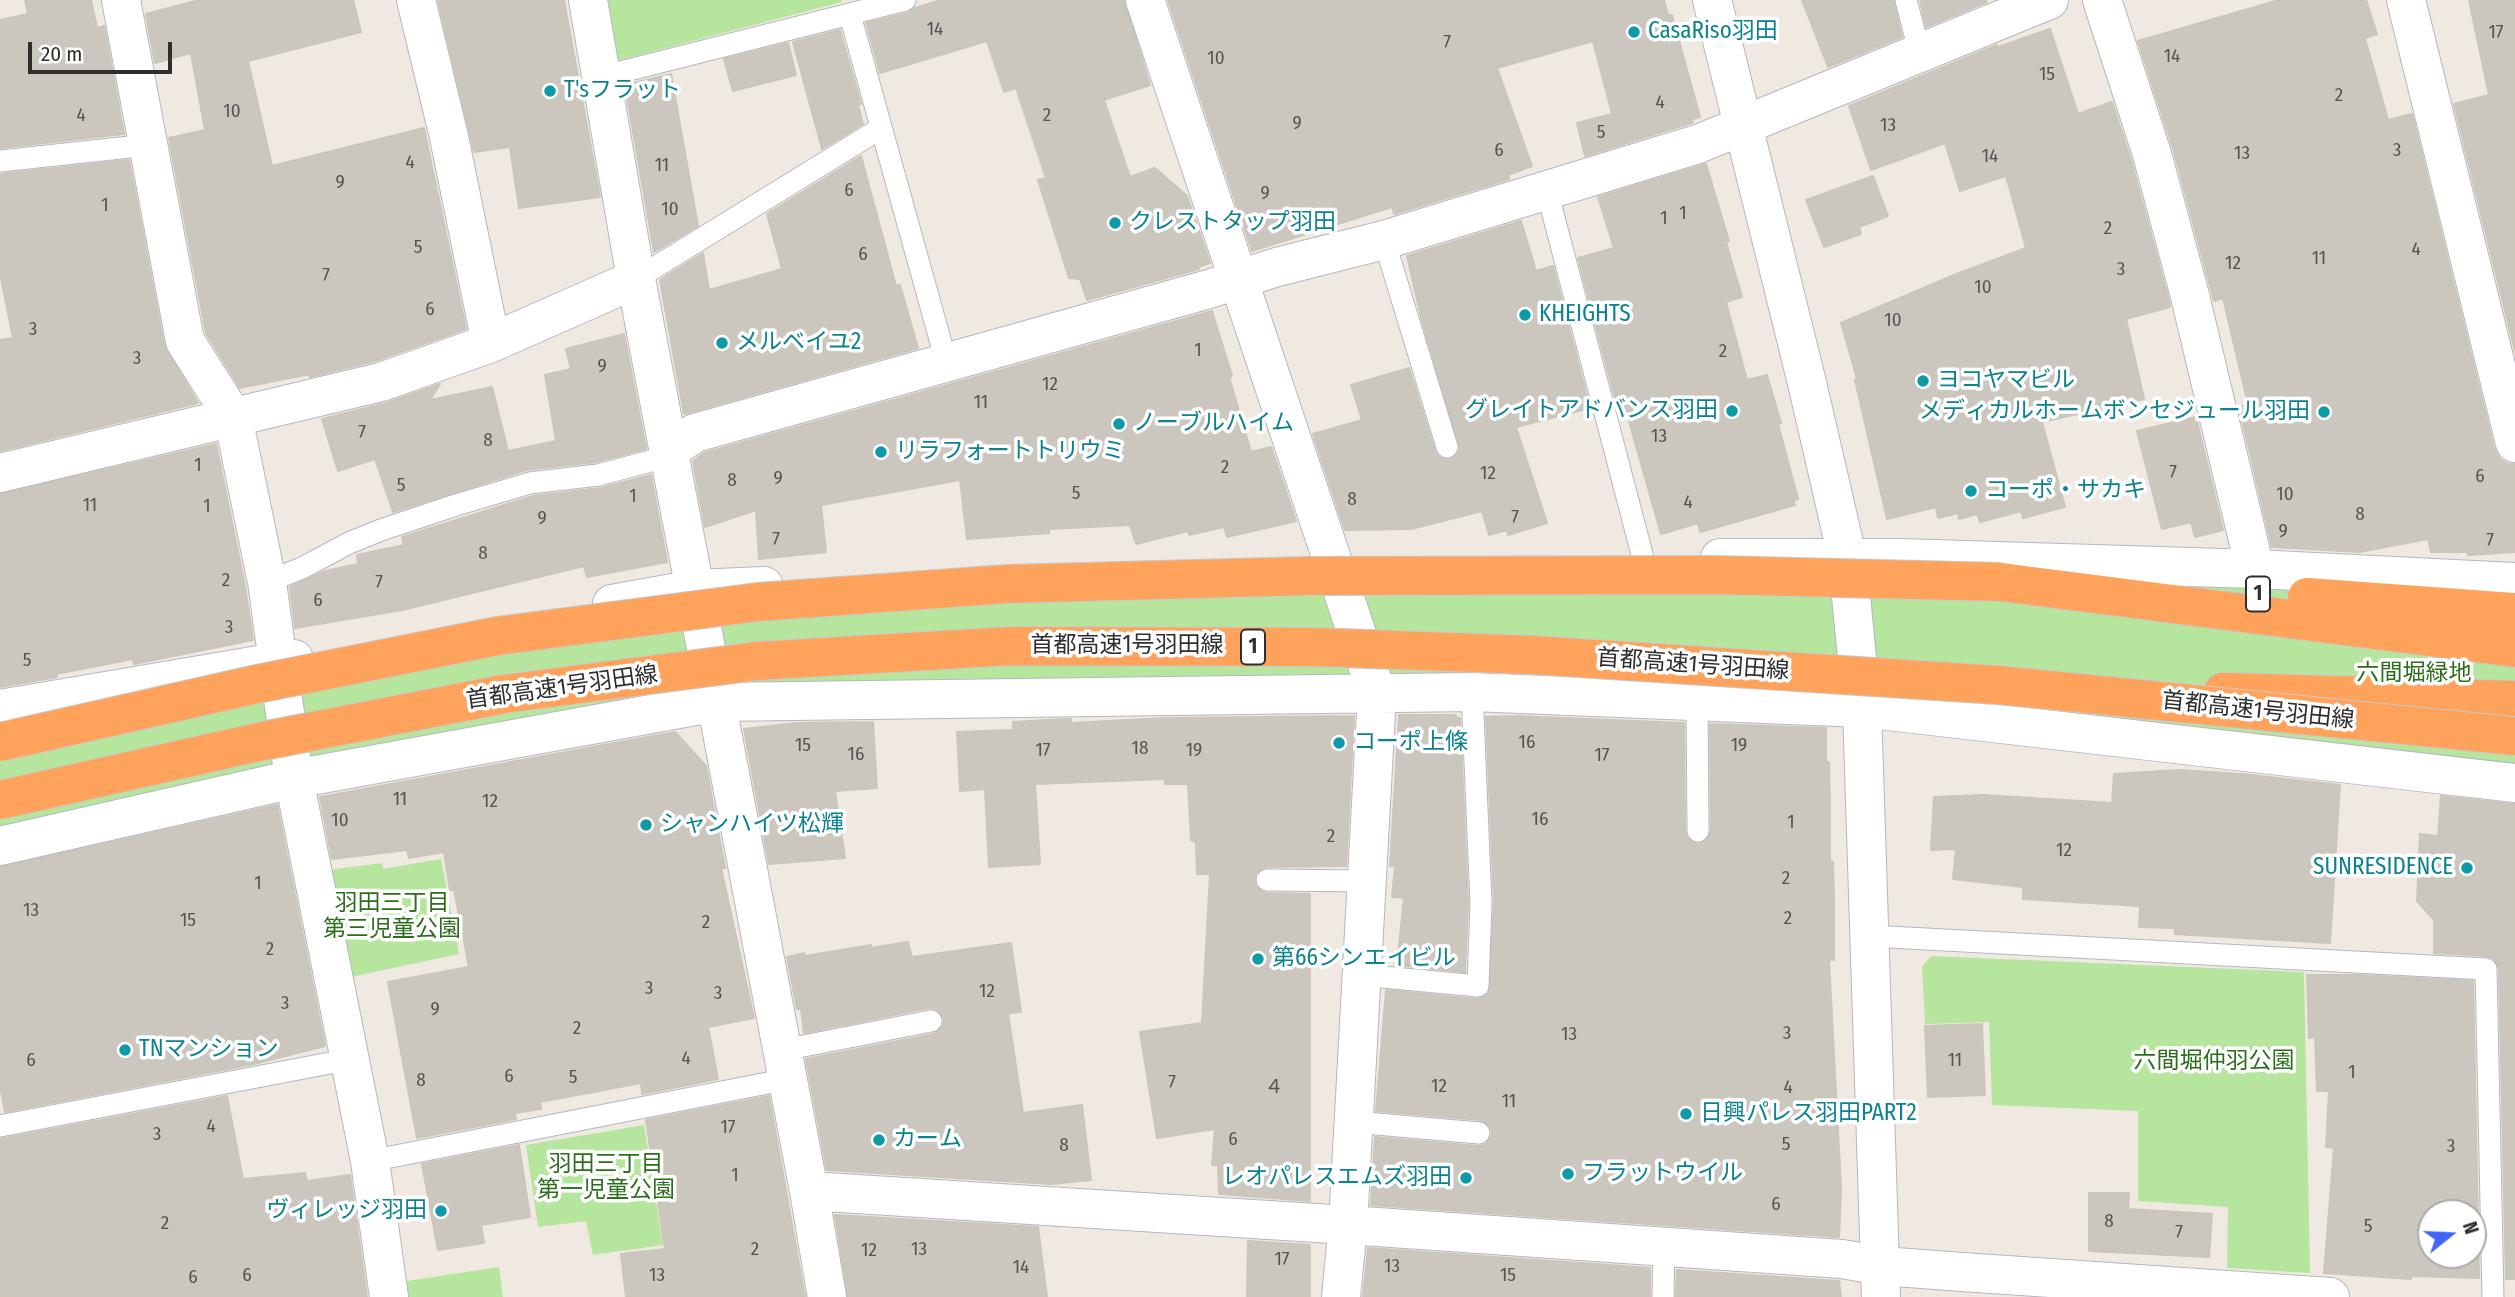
<!DOCTYPE html>
<meta charset="utf-8">
<style>
body{margin:0}
#map{position:relative;width:2515px;height:1297px;overflow:hidden;background:#efe9e1;font-family:"Fira Sans Condensed",sans-serif}
canvas{display:block}
.north{position:absolute;left:2417px;top:1199px;width:70px;height:70px;box-sizing:border-box;background:#fff;border:2px solid #ababab;border-radius:50%;rotate:72deg;font-size:19px;font-weight:700;line-height:28px;text-align:center;color:#2e2e2e}
.north::after{content:'';display:block;margin:auto;width:24px;height:32px;background:#4264fb;clip-path:polygon(50% 0,100% 100%,50% 72%,0 100%)}
.scale{position:absolute;left:28px;top:42px;width:144px;height:32px;box-sizing:border-box;border:4px solid #2e2e2e;border-top:0;padding-left:9px;font-size:21px;line-height:24px;white-space:nowrap;color:#2e2e2e;-webkit-text-stroke:5px #fff;paint-order:stroke}
</style>
<div id="map">
<canvas width="2515" height="1297"></canvas>
<div class="north">N</div>
<div class="scale">20 m</div>
</div>
<script>
const c = document.querySelector('canvas').getContext('2d');
c.lineJoin = 'round';
function paint(path, color) {
  c.fillStyle = color;
  c.fill(path, 'evenodd');
}
function poly(rows) {
  const path = new Path2D();
  for (const r of rows) {
    path.moveTo(r[0], r[1]);
    for (let i = 2; i < r.length; i += 2) path.lineTo(r[i], r[i + 1]);
  }
  return path;
}
function trace(path, color, width, dash) {
  c.strokeStyle = color;
  c.lineWidth = width;
  c.lineCap = dash ? 'butt' : 'round';
  c.setLineDash(dash || []);
  c.stroke(path);
}
function label(font, color, halo, rows, align = 'center') {
  c.font = font + ' "Fira Sans Condensed","Noto Sans JP",sans-serif';
  c.lineWidth = 7;
  c.setLineDash([]);
  c.textBaseline = 'middle';
  c.strokeStyle = halo;
  c.fillStyle = color;
  for (const [text, x, y, turn = 0] of rows) {
    c.save();
    c.translate(x, y);
    c.rotate((+turn || 0) * Math.PI / 180);
    c.textAlign = isNaN(turn) ? turn : align;
    if (halo) c.strokeText(text, 0, 0);
    c.fillText(text, 0, 0);
    c.restore();
  }
}
const green = poly([
 [600,0,841,0,842,2,620,60,608,53],
 [2515,582,2515,783,1862,708,717,702,0,846,0,709,695,589],
 [441,859,459,954,346,978,327,870,382,863,383,869],
 [1931,956,2304,972,2310,1273,2227,1268,2228,1207,2138,1201,2138,1111,1992,1105,1989,1022,1925,1024,1922,967],
 [644,1125,663,1245,593,1255,586,1221,538,1227,526,1145],
 [499,1267,503,1297,402,1297,400,1282]
]);
const building = poly([
 [25,0,91,0,97,28,104,26,124,134,0,148,0,20,28,14,25,0],
 [199,0,353,0,361,32,248,61,272,166,424,128,466,329,375,361,310,377,309,374,240,388,206,333,169,138,205,130,191,53,155,63,146,14,199,0],
 [438,0,564,0,600,197,519,208,510,147,474,152,438,0],
 [941,0,1124,0,1150,85,1104,100,1130,177,1155,168,1187,196,1210,263,1198,267,1199,269,1087,300,1080,279,1069,278,1038,180,1046,178,1016,88,1004,92,987,41,880,73,866,23,908,13,915,8,941,0],
 [1168,0,1664,0,1668,15,1672,15,1700,117,1692,119,1693,122,1691,123,1585,156,1577,123,1612,114,1593,41,1497,68,1532,166,1508,175,1509,179,1394,214,1392,207,1252,251,1168,0],
 [1802,0,1893,0,1902,37,1828,67,1802,0],
 [1920,0,1986,0,1987,2,1926,27,1920,0],
 [2279,0,2366,0,2377,34,2365,38,2388,120,2412,114,2494,448,2500,459,2508,464,2515,464,2515,552,2468,555,2468,552,2431,552,2428,539,2359,552,2272,547,2239,407,2248,404,2223,298,2214,301,2173,148,2138,41,2279,0],
 [2469,0,2515,0,2515,351,2454,104,2489,95,2469,0],
 [2050,29,2078,114,2112,102,2131,160,2169,301,2170,307,2126,319,2144,399,2042,422,2065,507,2023,518,2021,511,1980,522,1977,514,1959,519,1958,513,1938,518,1936,507,1887,519,1855,380,1857,379,1841,323,1954,275,2026,248,2006,176,1960,191,1945,143,1871,170,1849,106,1997,45,1998,47,2050,29],
 [840,30,861,104,858,105,863,124,822,149,793,42,840,30],
 [788,43,796,75,733,91,724,59,788,43],
 [671,74,698,226,654,252,625,85,671,74],
 [861,156,896,286,900,285,918,348,684,414,660,280,703,253,709,290,782,269,767,214,861,156],
 [129,160,164,345,198,403,0,451,0,340,13,338,0,273,0,174,129,160],
 [1706,164,1729,241,1726,242,1742,297,1726,302,1747,380,1767,375,1781,423,1778,424,1798,499,1793,501,1795,505,1700,532,1698,523,1661,534,1623,400,1616,402,1578,258,1614,248,1598,197,1706,164],
 [1873,176,1888,216,1859,227,1861,234,1824,247,1806,200,1873,176],
 [1521,221,1536,271,1553,266,1590,408,1516,427,1547,523,1508,535,1507,530,1489,535,1482,511,1411,529,1345,530,1313,434,1362,420,1351,385,1409,368,1435,451,1439,457,1450,460,1456,456,1460,449,1422,321,1407,256,1521,221],
 [1212,311,1232,376,1229,377,1251,452,1271,447,1296,521,1227,537,1224,527,1189,535,1188,531,1136,544,1130,525,1049,529,1049,533,967,539,960,480,821,505,826,552,759,559,756,510,705,527,693,461,704,453,1212,311],
 [624,334,646,449,596,462,526,470,393,512,375,459,338,471,322,419,386,403,440,384,430,400,492,387,508,451,556,441,545,375,571,369,566,349,624,334],
 [2196,417,2223,530,2195,537,2191,522,2162,529,2137,431,2196,417],
 [216,444,245,586,253,640,134,664,133,659,56,674,57,677,0,687,0,494,216,444],
 [651,475,667,562,587,577,584,566,402,610,295,628,290,587,325,571,358,564,357,555,404,545,402,537,533,496,600,488,651,475],
 [1399,715,1456,715,1456,718,1460,718,1468,903,1465,972,1397,965,1404,898,1392,897,1395,866,1390,866,1399,715],
 [1354,716,1346,866,1266,867,1256,873,1254,879,1256,887,1266,893,1310,894,1310,1201,1219,1194,1218,1165,1212,1165,1215,1129,1157,1138,1140,1032,1202,1023,1210,874,1197,874,1196,842,1191,840,1188,784,1165,784,1165,779,1035,784,1040,864,989,867,985,789,960,791,957,732,1013,730,1013,722,1065,719,1071,719,1071,723,1166,718,1354,716],
 [1515,716,1684,723,1685,831,1687,838,1697,844,1705,842,1711,831,1710,724,1826,728,1826,762,1829,762,1830,802,1830,862,1833,862,1834,902,1834,960,1829,960,1841,1188,1839,1237,1371,1205,1375,1137,1478,1146,1485,1145,1492,1135,1491,1127,1480,1120,1376,1111,1386,990,1477,999,1484,997,1489,993,1494,902,1486,717,1515,716],
 [873,722,877,788,835,791,845,858,769,864,744,729,796,723,873,722],
 [675,732,706,766,725,868,721,868,754,1018,708,1027,718,1079,642,1094,641,1083,540,1102,541,1109,515,1113,516,1119,417,1138,388,982,469,967,454,889,450,890,444,852,409,858,407,850,332,859,320,797,675,732],
 [2179,770,2241,774,2340,785,2330,943,2175,934,2175,928,2139,927,2140,906,2023,899,2023,887,1953,879,1956,849,1931,850,1934,797,1984,795,2112,803,2114,774,2179,770],
 [2441,796,2515,804,2515,1279,2506,1279,2499,968,2493,958,2487,956,2434,953,2434,920,2417,901,2420,834,2438,836,2441,796],
 [277,805,325,1046,254,1064,5,1112,0,1086,0,867,277,805],
 [908,942,912,957,1011,943,1021,1012,1008,1013,1023,1113,1082,1105,1091,1180,1051,1184,827,1170,806,1059,934,1034,943,1026,944,1018,936,1009,928,1008,804,1033,801,1009,797,1009,787,957,804,953,805,956,871,945,871,948,908,942],
 [2307,975,2359,975,2473,981,2479,1278,2412,1276,2411,1279,2324,1273,2334,1148,2326,1147,2329,1091,2317,1091,2315,1037,2309,1038,2307,975],
 [2431,1213,2473,1213,2473,1255,2431,1255,2431,1213],
 [1982,1024,1985,1095,1928,1097,1925,1026,1982,1024],
 [227,1096,243,1179,305,1173,307,1181,350,1175,367,1297,0,1297,0,1139,227,1096],
 [769,1096,805,1297,626,1297,621,1254,665,1249,646,1120,769,1096],
 [519,1145,530,1217,481,1225,484,1243,438,1250,422,1164,519,1145],
 [2089,1193,2129,1193,2128,1209,2212,1214,2209,1257,2089,1251,2089,1193],
 [835,1215,1038,1227,1047,1297,848,1297,835,1215],
 [1248,1241,1310,1245,1310,1297,1247,1297,1248,1241],
 [1368,1248,1650,1268,1650,1297,1363,1297,1368,1248],
 [1677,1270,1839,1281,1841,1297,1676,1297,1677,1270]
]);
const service = poly([
 [1906,0,1920,54],
 [850,15,946,361],
 [601,77,905,0],
 [0,161,148,145],
 [1547,191,1643,558],
 [1384,240,1447,447],
 [636,279,881,128],
 [267,582,302,568,349,543,381,530,456,505,530,483,598,475,662,458,669,450],
 [1697,702,1698,831],
 [1267,880,1367,881],
 [1870,936,2486,969,2493,1297],
 [1362,975,1478,986,1481,903,1472,692],
 [783,1050,931,1021],
 [1354,1122,1479,1133],
 [0,1126,351,1059],
 [370,1161,788,1079],
 [1663,1297,1664,1247]
]);
const minor = poly([
 [121,0,185,341,233,417,267,582,294,779,370,1161,389,1297],
 [416,0,449,137,491,343],
 [588,0,636,279,809,1191,827,1297],
 [1145,0,1377,694,1348,1225,1341,1297],
 [2102,0,2152,154,2190,296,2255,569],
 [2406,0,2515,443],
 [669,450,695,433,1209,289,1277,267,1384,240,1698,144,2049,0],
 [0,473,381,382,491,343,636,279],
 [1720,558,1901,558,2255,569,2515,582],
 [612,604,695,589,764,586],
 [0,709,294,659],
 [0,846,294,779,717,702,1472,692,1862,708,2515,783],
 [809,1191,1348,1225,1842,1259,1882,1266,1962,1272,2330,1297]
]);
const tertiary = poly([
 [1712,0,1807,383,1847,556,1862,708,1881,1297]
]);
const motorway = poly([
 [2001,582,2515,648],
 [2307,597,2515,612],
 [2223,692,2515,700]
]);
const motorwayBridge = poly([
 [0,742,257,684,497,636,758,602,1007,584,1307,576,1714,575,2001,582],
 [0,800,263,741,504,694,757,661,1011,646,1313,647,1533,655,1998,685,2515,736]
]);
const markers = [
 [1634,32,7,"#0f9aa8"],
 [550,91,7,"#0f9aa8"],
 [1115,223,7,"#0f9aa8"],
 [1525,315,7,"#0f9aa8"],
 [722,343,7,"#0f9aa8"],
 [1923,381,7,"#0f9aa8"],
 [1732,411,7,"#0f9aa8"],
 [2324,412,7,"#0f9aa8"],
 [1119,424,7,"#0f9aa8"],
 [881,452,7,"#0f9aa8"],
 [1971,491,7,"#0f9aa8"],
 [1339,743,7,"#0f9aa8"],
 [646,825,7,"#0f9aa8"],
 [2467,868,7,"#0f9aa8"],
 [1258,959,7,"#0f9aa8"],
 [125,1050,7,"#0f9aa8"],
 [1686,1114,7,"#0f9aa8"],
 [879,1140,7,"#0f9aa8"],
 [1568,1174,7,"#0f9aa8"],
 [1466,1178,7,"#0f9aa8"],
 [441,1211,7,"#0f9aa8"]
];
const numberNames = [
 ["14",935,30],
 ["17",2496,33],
 ["7",1447,43],
 ["14",2172,57],
 ["10",1216,59],
 ["15",2047,75],
 ["2",2339,96],
 ["4",1660,103],
 ["10",232,112],
 ["4",81,116],
 ["2",1047,116],
 ["9",1297,124],
 ["13",1888,126],
 ["5",1601,133],
 ["6",1499,151],
 ["3",2397,151],
 ["13",2242,154],
 ["14",1990,157],
 ["4",410,163],
 ["11",662,166],
 ["9",340,183],
 ["6",849,191],
 ["9",1265,194],
 ["1",105,206],
 ["10",670,210],
 ["1",1683,214],
 ["1",1664,219],
 ["2",2108,229],
 ["5",418,248],
 ["4",2416,250],
 ["6",863,255],
 ["11",2319,259],
 ["12",2233,264],
 ["3",2121,270],
 ["7",326,276],
 ["10",1983,288],
 ["6",430,310],
 ["10",1893,321],
 ["3",33,330],
 ["1",1198,351],
 ["2",1723,352],
 ["3",137,359],
 ["9",602,367],
 ["12",1050,385],
 ["11",981,403],
 ["7",362,433],
 ["13",1659,437],
 ["8",488,441],
 ["1",198,466],
 ["2",1225,468],
 ["7",2173,473],
 ["12",1488,474],
 ["6",2480,477],
 ["9",778,479],
 ["8",732,481],
 ["5",401,486],
 ["5",1076,494],
 ["10",2285,495],
 ["1",633,497],
 ["8",1352,500],
 ["4",1688,503],
 ["11",90,506],
 ["1",207,507],
 ["8",2360,515],
 ["7",1515,518],
 ["9",542,519],
 ["9",2283,532],
 ["7",776,540],
 ["7",2490,541],
 ["8",483,554],
 ["2",226,581],
 ["7",379,583],
 ["6",318,601],
 ["3",229,628],
 ["5",27,661],
 ["16",1527,743],
 ["15",803,746],
 ["19",1739,746],
 ["18",1140,749],
 ["17",1043,751],
 ["19",1194,751],
 ["16",856,755],
 ["17",1602,756],
 ["11",400,800],
 ["12",490,802],
 ["16",1540,820],
 ["10",340,821],
 ["1",1791,823],
 ["2",1331,837],
 ["12",2064,851],
 ["2",1786,879],
 ["1",258,884],
 ["13",31,911],
 ["2",1788,919],
 ["15",188,921],
 ["2",706,923],
 ["2",270,950],
 ["3",649,989],
 ["12",987,992],
 ["3",718,994],
 ["3",285,1004],
 ["9",435,1010],
 ["2",577,1029],
 ["3",1787,1034],
 ["13",1569,1035],
 ["4",686,1059],
 ["6",31,1061],
 ["11",1955,1061],
 ["1",2352,1073],
 ["6",509,1077],
 ["5",573,1078],
 ["8",421,1081],
 ["7",1172,1083],
 ["12",1439,1087],
 ["４",1274,1088],
 ["4",1788,1088],
 ["11",1509,1102],
 ["4",211,1127],
 ["17",728,1128],
 ["3",157,1135],
 ["6",1233,1140],
 ["5",1786,1145],
 ["8",1064,1146],
 ["3",2451,1147],
 ["1",735,1176],
 ["6",1776,1205],
 ["8",2109,1222],
 ["2",165,1224],
 ["5",2368,1227],
 ["7",2179,1233],
 ["2",755,1250],
 ["13",919,1250],
 ["12",869,1251],
 ["17",1282,1260],
 ["13",1392,1267],
 ["14",1021,1268],
 ["6",247,1276],
 ["13",657,1276],
 ["15",1508,1276],
 ["6",193,1278]
];
const shields = [
 [2258,594,24],
 [1253,647,24]
];
const shieldNames = [
 ["1",2258,594],
 ["1",1253,647]
];
const cultureNames = [
 ["CasaRiso羽田",1648,32],
 ["T'sフラット",564,91],
 ["クレストタップ羽田",1129,223],
 ["KHEIGHTS",1539,315],
 ["メルベイユ2",736,343],
 ["ヨコヤマビル",1937,381],
 ["グレイトアドバンス羽田",1718,411,"right"],
 ["メディカルホームボンセジュール羽田",2310,412,"right"],
 ["ノーブルハイム",1133,424],
 ["リラフォートトリウミ",895,452],
 ["コーポ・サカキ",1985,491],
 ["コーポ上條",1353,743],
 ["シャンハイツ松輝",660,825],
 ["SUNRESIDENCE",2453,868,"right"],
 ["第66シンエイビル",1272,959],
 ["TNマンション",139,1050],
 ["日興パレス羽田PART2",1700,1114],
 ["カーム",893,1140],
 ["フラットウイル",1582,1174],
 ["レオパレスエムズ羽田",1452,1178,"right"],
 ["ヴィレッジ羽田",427,1211,"right"]
];
const streetNames = [
 ["首都高速1号羽田線",1127,646],
 ["首都高速1号羽田線",1693,665,4],
 ["首都高速1号羽田線",562,688,-8],
 ["首都高速1号羽田線",2258,711,6]
];
const parkNames = [
 ["六間堀緑地",2414,674],
 ["羽田三丁目",392,904],
 ["第三児童公園",392,930],
 ["六間堀仲羽公園",2214,1062],
 ["羽田三丁目",606,1165],
 ["第一児童公園",606,1191]
];
paint(green, '#b6e59e');
paint(building, '#cbc7bf');
trace(building, '#cbc5ba', 2);
trace(service, '#b4b7c1', 23);
trace(minor, '#b4b7c1', 40);
trace(tertiary, '#b4b7c1', 40);
trace(motorway, '#c9c9c9', 40);
trace(service, '#fff', 21);
trace(minor, '#fff', 38);
trace(tertiary, '#fff', 38);
trace(motorway, '#ffa35c', 38);
trace(motorwayBridge, '#c9c9c9', 40, []);
trace(motorwayBridge, '#ffa35c', 38);
for (const [x, y, r, color] of markers) {
  const dot = new Path2D();
  dot.arc(x, y, r, 0, 2 * Math.PI);
  c.fillStyle = color;
  c.fill(dot);
  trace(dot, '#fff', 2.5);
}
label('19px', '#555452', null, numberNames);
for (const [x, y, w] of shields) {
  const box = new Path2D();
  box.roundRect(x - w / 2, y - 17.5, w, 35, 5);
  c.fillStyle = '#fff';
  c.fill(box);
  trace(box, '#2e2e2e', 2);
}
label('bold 21px', '#2e2e2e', null, shieldNames);
label('23px', '#0d838f', '#fff', cultureNames, 'left');
label('23px', '#2e2e2e', '#fff', streetNames);
label('23px', '#2c6e1b', '#fff', parkNames);
</script>
